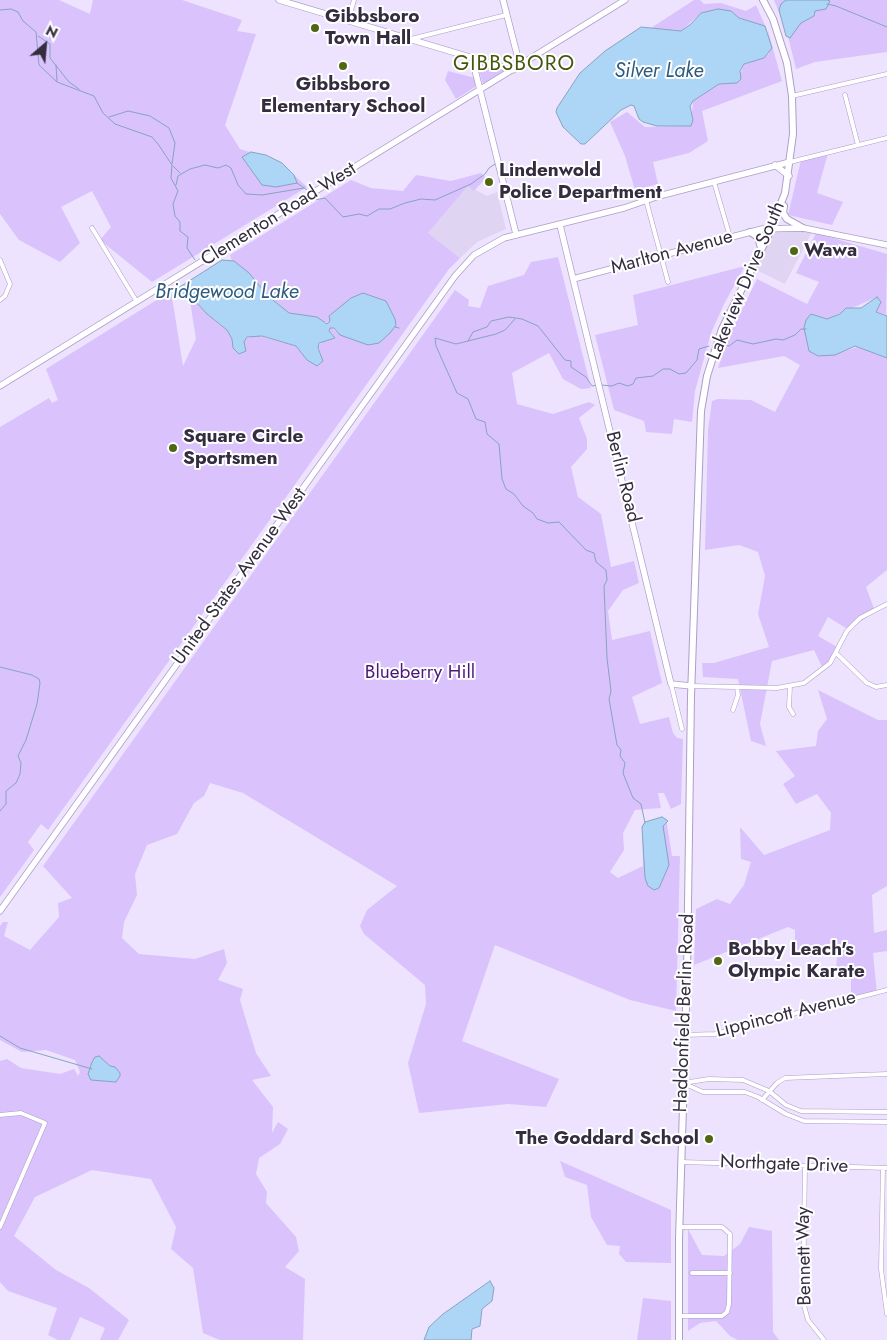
<!DOCTYPE html>
<style>
body{margin:0}
#map{position:relative;width:887px;height:1340px;overflow:hidden;background:#ede3fe;font-family:Jost,sans-serif}
canvas{display:block}
.north{position:absolute;left:20px;top:20px;width:50px;height:50px;-webkit-text-stroke:4px #fff;paint-order:stroke;rotate:27deg;font-size:14px;font-weight:700;line-height:20px;text-align:center;color:#342d3f}
.north::after{content:'';display:block;margin:auto;width:18px;height:22px;background:#342d3f;clip-path:polygon(50% 0,100% 100%,50% 72%,0 100%)}
</style>
<div id="map">
<canvas width="887" height="1340"></canvas>
<div class="north">N</div>
</div>
<script>
const c = document.querySelector('canvas').getContext('2d');
c.lineJoin = 'round';
function paint(path, color) {
  c.fillStyle = color;
  c.fill(path, 'evenodd');
}
function poly(rows) {
  const path = new Path2D();
  for (const r of rows) {
    path.moveTo(r[0], r[1]);
    for (let i = 2; i < r.length; i += 2) path.lineTo(r[i], r[i + 1]);
  }
  return path;
}
function trace(path, color, width, dash) {
  c.strokeStyle = color;
  c.lineWidth = width;
  c.lineCap = dash ? 'butt' : 'round';
  c.setLineDash(dash || []);
  c.stroke(path);
}
function label(font, color, halo, rows, align = 'center') {
  c.font = font + ' Jost,sans-serif';
  c.lineWidth = 4;
  c.setLineDash([]);
  c.textBaseline = 'middle';
  c.strokeStyle = halo;
  c.fillStyle = color;
  for (const [text, x, y, turn = 0] of rows) {
    c.save();
    c.translate(x, y);
    c.rotate((+turn || 0) * Math.PI / 180);
    c.textAlign = isNaN(turn) ? turn : align;
    if (halo) c.strokeText(text, 0, 0);
    c.fillText(text, 0, 0);
    c.restore();
  }
}
const built = poly([
 [468,186,487,196,497,192,506,229,477,242,460,258,428,233],
 [771,229,813,230,785,284,752,268]
]);
const green = poly([
 [0,0,59,0,90,14,93,0,182,0,242,20,237,31,256,34,225,125,240,149,279,161,307,187,152,282,100,240,111,227,92,191,61,207,80,243,60,262,19,240,0,214],
 [694,0,700,0,704,4,721,3,746,11,756,5,767,30,718,9,701,13,681,31,651,28],
 [774,0,887,0,887,52,815,62,796,69,788,36],
 [768,31,782,81,702,111,708,141,689,153,653,162,658,184,635,190,625,156,610,122,627,112,645,127,691,126,693,101,719,84,737,83,744,64,769,54],
 [476,60,503,70,504,71,483,84],
 [448,71,475,78,475,87,456,99,445,80],
 [828,153,817,193,843,202,832,225,788,215,801,160],
 [481,173,486,178,474,191,468,186,428,233,460,258,449,269,48,830,41,824,28,842,34,850,0,897,0,427,49,398,52,403,58,400,46,369,171,291,183,366,196,339,190,301,197,303,207,314,227,330,232,339,233,348,239,354,241,354,245,339,255,335,296,346,307,360,322,358,318,346,323,341,335,338,329,330,331,327,338,333,374,345,329,323,289,313,276,303,232,261,230,255,351,180,371,188,403,191,416,175,451,181],
 [816,233,887,254,886,315,875,311,877,297,827,319,810,316,832,355,857,347,887,356,887,570,866,587,875,611,849,630,828,617,818,636,839,648,824,671,814,650,772,661,760,724,766,746,751,741,738,679,703,677,702,663,714,663,769,647,758,614,765,576,758,552,739,545,705,550,708,430,712,401,718,399,751,400,775,412,800,365,784,356,718,368,727,340,757,279,807,304,819,282,796,273],
 [558,257,591,388,581,389,563,379,549,353,512,373,517,404,553,414,589,402,595,405,579,418,587,439,587,449,571,467,578,497,601,514,611,567,634,561,639,583,623,590,608,611,612,640,650,631,662,683,632,697,640,724,669,717,673,733,677,738,683,739,681,804,671,809,664,793,658,793,661,808,635,810,623,833,624,850,610,872,618,878,643,866,642,825,666,818,672,856,680,856,676,1011,630,1000,495,945,462,1041,559,1079,546,1107,508,1104,419,1113,408,1063,426,1004,425,985,364,934,360,926,367,910,397,886,243,793,210,783,204,796,194,803,177,834,147,845,135,874,137,895,124,922,122,938,139,954,195,959,224,949,227,963,218,980,243,989,240,1000,256,1053,271,1076,252,1080,273,1107,272,1133,278,1122,288,1129,280,1144,259,1158,256,1174,267,1192,266,1203,296,1237,299,1251,285,1267,305,1279,303,1340,220,1340,203,1333,193,1268,171,1249,176,1227,151,1179,92,1170,35,1197,14,1236,56,1270,89,1288,129,1320,118,1340,100,1340,105,1328,80,1317,70,1340,58,1340,48,1335,57,1308,8,1291,0,1282,0,1061,7,1059,21,1068,60,1074,74,1069,78,1076,80,1072,75,1060,46,1050,22,1052,0,1040,0,926,3,922,8,922,4,936,30,950,59,917,58,903,72,898,43,866,455,290,469,300,468,306,480,308,488,286,524,275,531,262],
 [745,266,724,304,711,333,695,391,692,422,674,419,672,434,646,432,644,421,614,410,595,335,638,325,633,295],
 [818,690,878,720,887,720,887,886,872,895,874,933,887,930,887,951,873,953,877,995,851,1001,851,969,836,968,838,949,795,955,795,930,788,927,694,965,696,909,717,899,730,904,744,885,751,862,741,859,740,827,764,855,830,830,831,813,817,794,796,804,783,784,795,776,776,751,816,746,818,731,827,719],
 [560,1161,671,1210,671,1263,626,1262,619,1254,620,1246,607,1245,591,1217,587,1185,565,1177],
 [749,1227,772,1231,773,1332,779,1340,738,1340,730,1336,716,1321,700,1323,688,1331,688,1229,702,1255,724,1256,740,1244],
 [643,1298,671,1301,671,1340,637,1340]
]);
const water = poly([
 [786,0,827,0,830,1,826,9,815,11,814,16,801,23,790,38,786,36,779,10,781,4,786,0],
 [718,9,731,11,739,18,765,26,772,48,764,58,744,64,740,71,741,79,737,83,719,84,693,101,690,106,693,120,691,126,657,126,643,122,639,119,634,106,631,105,621,110,585,144,581,144,563,127,556,112,557,108,580,73,605,51,641,27,681,31,691,24,701,13,718,9],
 [251,152,266,155,282,163,294,175,297,183,276,187,262,185,242,157,251,152],
 [222,260,234,261,249,273,268,296,289,313,317,317,327,324,330,321,329,316,351,298,363,293,386,301,395,319,396,325,390,333,379,343,368,345,340,335,334,328,330,328,329,331,335,338,319,343,318,348,323,361,317,366,307,360,296,346,262,336,247,337,244,342,246,351,239,354,233,348,232,339,227,330,207,314,197,303,179,297,178,288,222,260],
 [877,297,881,302,876,312,887,316,887,358,855,346,835,355,818,356,809,351,804,328,806,320,811,314,827,319,840,314,846,308,861,308,877,297],
 [662,817,668,821,663,826,669,865,659,888,654,890,648,886,645,878,642,827,645,822,662,817],
 [99,1056,110,1066,115,1067,120,1073,120,1076,116,1082,91,1080,88,1074,92,1062,95,1057,99,1056],
 [490,1281,494,1288,492,1301,482,1309,480,1326,472,1329,471,1340,424,1340,429,1327,443,1314,490,1281]
]);
const stream = poly([
 [827,4,836,6,887,27],
 [0,10,11,9,18,12,23,21,36,32,39,65,57,82,94,96,103,113,115,124,152,137,158,144,172,165,171,178,178,191,173,204,175,216,180,222,180,231,188,237,187,248,195,260],
 [38,36,50,44,50,58,69,82,79,89],
 [56,65,57,81],
 [109,117,128,111,150,116,169,128,175,143,172,164],
 [173,166,180,173],
 [297,183,307,190],
 [176,185,178,176,190,169,205,165,218,168,226,165,231,168,238,185,246,194,262,195,304,188],
 [312,198,315,200,325,198,343,217,359,214,367,216,379,209,390,209,405,203,421,199,435,200,471,184,485,174,489,168,495,164],
 [515,319,505,330,496,334,456,344,435,338,436,346,457,393,468,399,476,419,485,422,487,434,499,444,502,479,506,489,514,494,523,506,533,513,537,519,548,523,559,522,586,550,594,553,596,562,606,570,607,580,604,586,607,658,611,691,609,699,617,745,621,750,620,756,625,763,623,773,633,798,641,804,645,823],
 [395,327,399,328],
 [468,341,473,332,487,327,491,321,509,317,522,319,538,326,565,360,571,361,571,367,586,377,592,386,597,385],
 [723,345,729,346,737,340,753,344,776,339,783,340,795,335,801,329,806,329],
 [601,385,612,386,619,383,628,386,633,384,636,378,653,376,663,369,670,369,679,374,686,373,697,360,699,349,709,346],
 [0,667,32,675,39,679,40,683,37,704,26,740,18,756,21,763,20,774,16,783,6,791,6,804,0,811],
 [0,1036,20,1048,92,1069]
]);
const street = poly([
 [348,21,354,0],
 [411,39,506,15],
 [845,95,858,145],
 [792,96,887,74],
 [790,162,887,138],
 [714,182,730,237],
 [646,200,668,282],
 [92,228,137,302],
 [0,260,10,284,5,296,0,300],
 [836,653,867,683,876,687,887,685],
 [671,684,682,729],
 [692,686,777,688,804,683,830,663,847,631,860,618,887,604],
 [790,686,789,707,793,714],
 [733,710,738,695,737,687],
 [684,1035,715,1034,887,990],
 [683,1083,703,1092,745,1092,758,1097,786,1114,804,1121,887,1122],
 [683,1083,709,1079,743,1080,769,1091,786,1105,801,1111,887,1112],
 [762,1100,777,1083,785,1078,887,1074],
 [0,1115,21,1113,45,1123,0,1227],
 [681,1162,887,1168],
 [805,1166,803,1302,808,1320,824,1340],
 [883,1168,881,1269,887,1314],
 [692,1273,730,1273],
 [679,1316,722,1316,727,1312,729,1304,730,1234,722,1227,680,1227]
]);
const secondary = poly([
 [279,0,513,70],
 [503,0,520,66],
 [472,58,516,234],
 [775,165,789,176],
 [560,225,671,684,692,686],
 [573,279,762,229,803,228,887,245],
 [0,386,625,0],
 [0,911,455,276,474,255,504,238,624,208,659,196,790,162]
]);
const primary = poly([
 [784,206,783,213,787,219,803,228],
 [750,232,758,237,761,248],
 [679,1340,679,1239,687,974,691,696,701,411,707,376,722,329,768,236,785,193,793,134,792,96,787,63,773,19,763,0]
]);
const markers = [
 [315,28,5,"#516613"],
 [343,66,5,"#516613"],
 [489,182,5,"#516613"],
 [794,251,5,"#516613"],
 [173,448,5,"#516613"],
 [718,961,5,"#516613"],
 [709,1139,5,"#516613"]
];
const poiNames = [
 ["Gibbsboro",325,17],
 ["Town Hall",325,39],
 ["Gibbsboro",343,85,"center"],
 ["Elementary School",343,107,"center"],
 ["Lindenwold",499,171],
 ["Police Department",499,193],
 ["Wawa",804,251],
 ["Square Circle",183,437],
 ["Sportsmen",183,459],
 ["Bobby Leach's",728,950],
 ["Olympic Karate",728,972],
 ["The Goddard School",699,1139,"right"]
];
const streetNames = [
 ["Clementon Road West",279,215,-32],
 ["Marlton Avenue",672,253,-15],
 ["Lakeview Drive South",747,281,-67],
 ["Berlin Road",622,477,76],
 ["United States Avenue West",240,577,-54],
 ["Haddonfield Berlin Road",685,1013,-88],
 ["Lippincott Avenue",786,1015,-14],
 ["Northgate Drive",784,1165,2],
 ["Bennett Way",805,1256,-91]
];
const parkNames = [
 ["Blueberry Hill",420,673]
];
const waterNames = [
 ["Silver Lake",659,72],
 ["Bridgewood Lake",227,293]
];
const quarterNames = [
 ["GIBBSBORO",514,65]
];
paint(built, '#e0d4f3');
paint(green, '#dac2fc');
paint(water, '#acd5f6');
trace(water, '#88a3bf', 1);
trace(stream, '#88a3bf', 1);
trace(street, '#af9dc9', 5);
trace(secondary, '#af9dc9', 7);
trace(primary, '#af9dc9', 8);
trace(street, '#fff', 4);
trace(secondary, '#fff', 5.5);
trace(primary, '#fff', 6);
for (const [x, y, r, color] of markers) {
  const dot = new Path2D();
  dot.arc(x, y, r, 0, 2 * Math.PI);
  c.fillStyle = color;
  c.fill(dot);
  trace(dot, '#fff', 2);
}
label('bold 19px', '#342d3f', '#fff', poiNames, 'left');
label('19px', '#342d3f', '#fff', streetNames);
label('19px', '#4b1778', '#fff', parkNames);
label('italic 20px', '#2d5b7e', '#fff', waterNames);
c.letterSpacing = '1px';
label('21px', '#45570a', '#fff', quarterNames);
c.letterSpacing = '0px';
</script>
